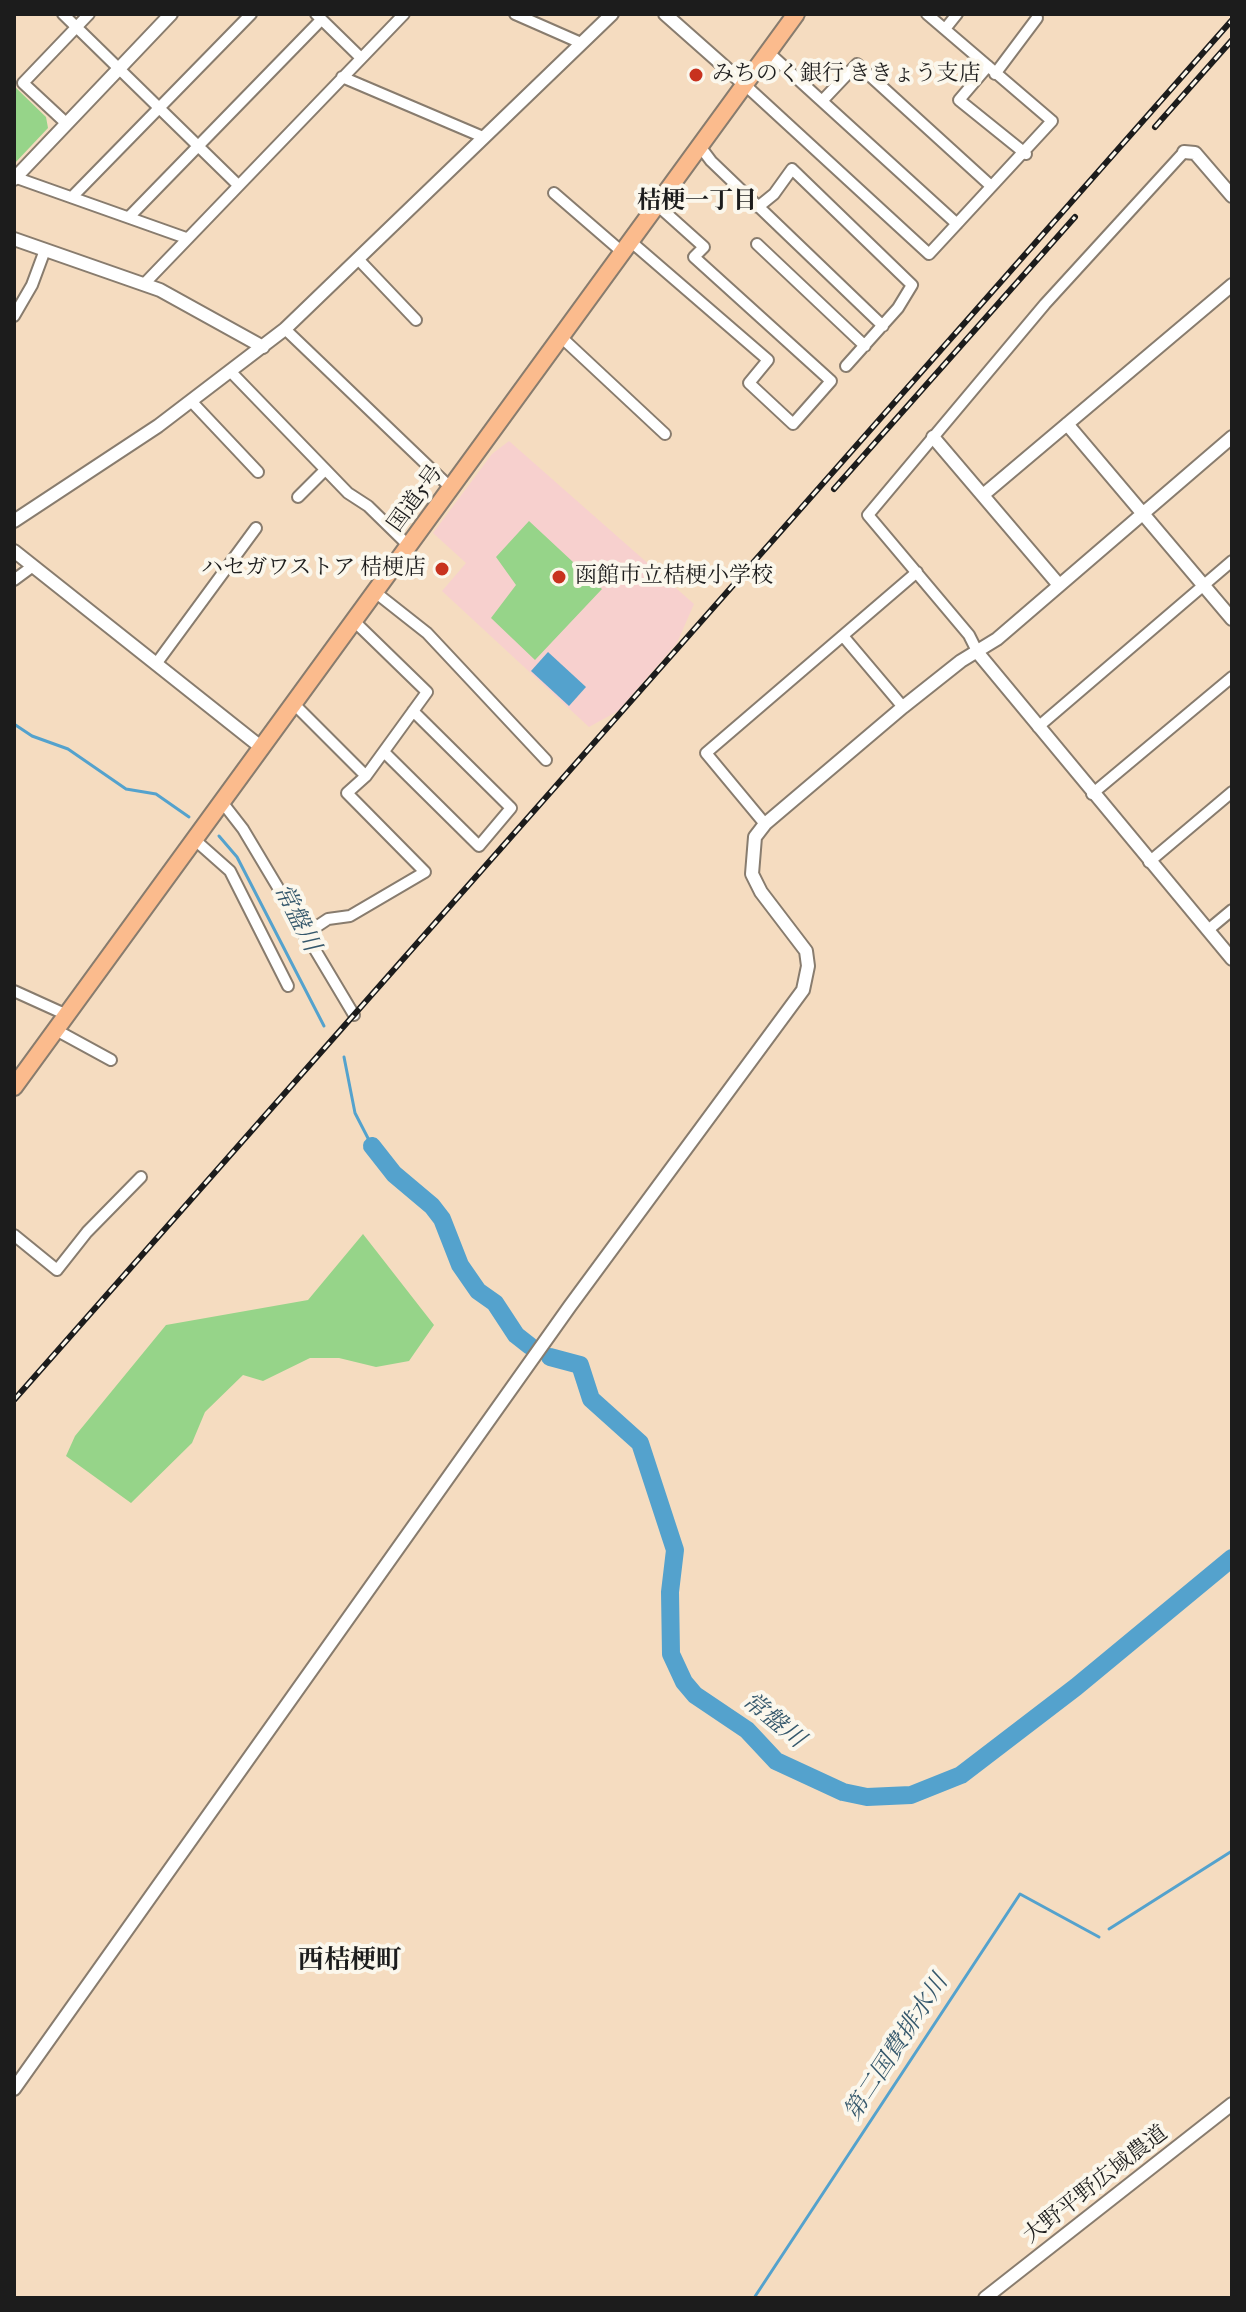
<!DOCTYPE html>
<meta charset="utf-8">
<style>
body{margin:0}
#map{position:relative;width:1246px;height:2312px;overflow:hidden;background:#f5dcc0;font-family:"IM FELL Great Primer",serif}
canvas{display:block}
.frame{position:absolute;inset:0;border:16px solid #1c1c1c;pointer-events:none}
</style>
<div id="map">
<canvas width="1246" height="2312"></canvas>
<div class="frame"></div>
</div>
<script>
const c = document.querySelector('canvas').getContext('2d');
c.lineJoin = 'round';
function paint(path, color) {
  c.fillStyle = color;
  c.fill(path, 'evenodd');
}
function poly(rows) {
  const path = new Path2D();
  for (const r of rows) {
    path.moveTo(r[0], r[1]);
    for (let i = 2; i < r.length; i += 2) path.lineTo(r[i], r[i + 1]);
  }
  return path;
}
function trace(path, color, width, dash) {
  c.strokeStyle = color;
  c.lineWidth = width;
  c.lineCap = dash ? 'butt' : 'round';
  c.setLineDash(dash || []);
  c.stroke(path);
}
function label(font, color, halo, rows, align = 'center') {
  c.font = font + ' "IM FELL Great Primer","Noto Serif JP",serif';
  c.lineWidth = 8;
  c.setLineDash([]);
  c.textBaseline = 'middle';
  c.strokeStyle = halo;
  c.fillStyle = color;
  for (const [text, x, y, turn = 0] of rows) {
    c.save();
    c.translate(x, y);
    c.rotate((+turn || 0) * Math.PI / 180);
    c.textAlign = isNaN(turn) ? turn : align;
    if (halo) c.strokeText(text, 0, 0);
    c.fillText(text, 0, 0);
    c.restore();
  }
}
const built = poly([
 [509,441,694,604,677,643,618,711,589,727,442,591,466,563,433,533,492,454]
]);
const green = poly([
 [14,86,46,117,48,128,14,164],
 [529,521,602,589,535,660,491,618,516,585,496,557],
 [363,1234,434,1325,409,1361,376,1367,339,1358,310,1358,263,1381,243,1375,205,1412,192,1443,131,1503,66,1456,75,1436,166,1325,308,1300]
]);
const water = poly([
 [548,652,586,687,569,706,531,671]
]);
const stream = poly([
 [14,724,32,736,68,749,126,789,156,794,189,817],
 [219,836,237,857,324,1026],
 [344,1057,355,1113,372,1146],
 [1109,1929,1232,1851],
 [754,2298,1020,1894,1099,1937]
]);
const river = poly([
 [372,1146,394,1174,432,1206,442,1219,460,1265,478,1291,495,1303,516,1335,530,1346],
 [550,1357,580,1365,591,1399,640,1443,675,1550,670,1592,671,1654,684,1682,695,1695,747,1730,776,1761,843,1792,867,1797,911,1795,961,1775,1076,1687,1232,1558]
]);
const minor = poly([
 [63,14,238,185],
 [316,14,361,58],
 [515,14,581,43],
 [945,29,957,14],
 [768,52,957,224],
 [988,66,959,100,1026,154],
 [995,74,1037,18],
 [342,77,483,137],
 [744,84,929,254,1052,121,927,14],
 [822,101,857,64,991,186],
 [66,123,23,83,89,14],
 [699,145,711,161,883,326],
 [14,177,186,238],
 [554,193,621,251],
 [72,197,251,14],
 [758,207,774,194,792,169,912,285,898,308,846,366],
 [129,217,321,20],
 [629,240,768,360,749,383,793,424,831,381,694,257,704,247,656,204],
 [757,244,865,346],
 [358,259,416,320],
 [145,283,404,14],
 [14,316,32,285,45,250],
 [285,329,451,488],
 [560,336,665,434],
 [230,371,348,493,368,506,409,546],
 [191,401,258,472],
 [298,497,325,470],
 [14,580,33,566],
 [375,592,427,633,546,760],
 [843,636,903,707],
 [978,653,969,635,868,515,1045,304,1184,152],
 [156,664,256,528],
 [294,704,366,776],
 [1038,727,1232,561],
 [384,752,479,846,511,808,413,711],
 [1092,794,1232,677],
 [222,802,243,829,354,1015],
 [765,824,706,753,917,572],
 [195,840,230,871,288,986],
 [1149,862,1232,792],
 [1208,930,1232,910],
 [304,935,328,919,350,916,425,872,347,793,366,776,427,692,354,621],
 [14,991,67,1015],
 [56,1030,111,1060],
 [14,1235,57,1270,87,1232,141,1177]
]);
const tertiary = poly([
 [665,14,744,84],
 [1184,152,1195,153,1232,196],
 [14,179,171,14],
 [14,239,160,290,263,347],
 [1067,424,1232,619],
 [933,437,1059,585],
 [983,495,1232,285],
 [14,521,158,426,285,329,612,14],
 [14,551,262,748],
 [978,653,1232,959],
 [14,2089,570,1306,803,990,808,966,806,951,761,892,752,874,755,837,765,824,903,707,961,661,997,639,1232,437],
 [985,2298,1232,2104]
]);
const trunk = poly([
 [14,1087,796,14]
]);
const rail = poly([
 [1155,127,1232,40],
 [834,489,1075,217],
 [14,1400,1232,20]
]);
const markers = [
 [696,75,8,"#c8321e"],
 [442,569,8,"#c8321e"],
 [559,577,8,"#c8321e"]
];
const poiNames = [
 ["みちのく銀行 ききょう支店",712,75],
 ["ハセガワストア 桔梗店",426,569,"right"],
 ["函館市立桔梗小学校",575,577]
];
const streetNames = [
 ["国道5号",416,499,-54],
 ["大野平野広域農道",1096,2185,-38]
];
const neighbourhoodNames = [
 ["桔梗一丁目",697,202]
];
const waterNames = [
 ["常盤川",296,918,63],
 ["常盤川",773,1721,39],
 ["第二国費排水川",897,2048,-57]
];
const quarterNames = [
 ["西桔梗町",350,1962]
];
paint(built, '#f7d0ce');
paint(green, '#96d489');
paint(water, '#54a2cd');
trace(stream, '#54a2cd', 3);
trace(river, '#54a2cd', 18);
trace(minor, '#887c6e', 14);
trace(tertiary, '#887c6e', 16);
trace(trunk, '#887c6e', 20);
trace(minor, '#fff', 10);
trace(tertiary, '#fff', 12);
trace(trunk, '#fbbb8d', 16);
trace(rail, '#1c1c1c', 6);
trace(rail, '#fbf7ec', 3, [9]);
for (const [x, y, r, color] of markers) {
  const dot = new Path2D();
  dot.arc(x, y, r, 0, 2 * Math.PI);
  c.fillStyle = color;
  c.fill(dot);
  trace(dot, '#fbf7ec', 3);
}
label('22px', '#1c1c1c', '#fbf7ec', poiNames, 'left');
label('22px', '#1c1c1c', '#fbf7ec', streetNames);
label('bold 24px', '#1c1c1c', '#fbf7ec', neighbourhoodNames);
label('italic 24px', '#35586c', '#fbf7ec', waterNames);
label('bold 26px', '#1c1c1c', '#fbf7ec', quarterNames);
</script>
